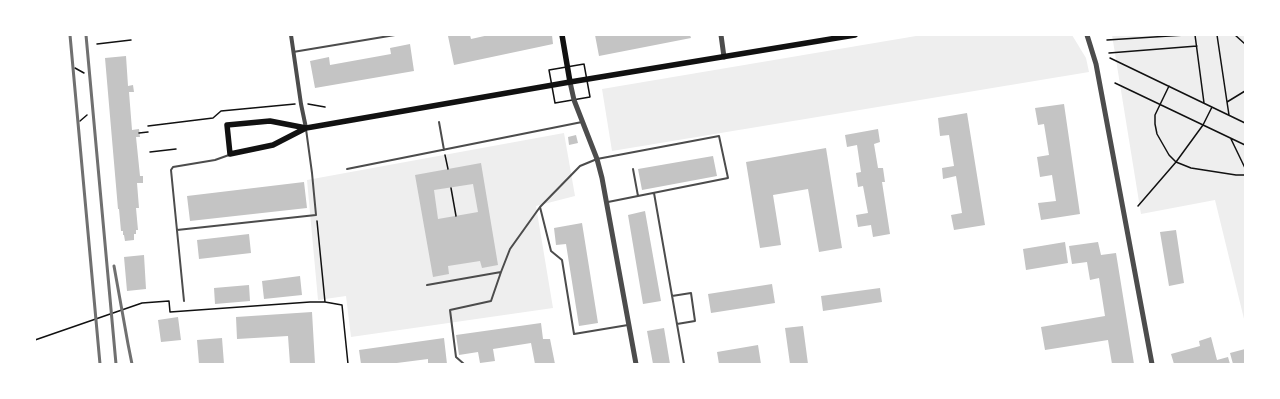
<!DOCTYPE html>
<style>
body{margin:0}
#map{position:relative;width:1280px;height:399px;overflow:hidden;background:#fff;font-family:Ubuntu,sans-serif}
canvas{display:block}
.frame{position:absolute;inset:0;border:36px solid #fff;pointer-events:none}
</style>
<div id="map">
<canvas width="1280" height="399"></canvas>
<div class="frame"></div>
</div>
<script>
const c = document.querySelector('canvas').getContext('2d');
c.lineJoin = 'round';
function paint(path, color) {
  c.fillStyle = color;
  c.fill(path, 'evenodd');
}
function poly(rows) {
  const path = new Path2D();
  for (const r of rows) {
    path.moveTo(r[0], r[1]);
    for (let i = 2; i < r.length; i += 2) path.lineTo(r[i], r[i + 1]);
  }
  return path;
}
function trace(path, color, width, dash) {
  c.strokeStyle = color;
  c.lineWidth = width;
  c.lineCap = dash ? 'butt' : 'round';
  c.setLineDash(dash || []);
  c.stroke(path);
}
const green = poly([
 [922,35,1072,35,1086,58,1089,72,612,151,602,89],
 [1112,35,1245,35,1245,323,1215,200,1141,214],
 [564,133,575,196,536,206,553,308,351,337,346,296,318,300,307,180]
]);
const building = poly([
 [454,35,470,35,471,39,489,35,552,35,553,44,454,65,448,36],
 [595,35,690,35,691,38,599,56],
 [410,44,414,71,315,88,310,61,329,57,330,65,391,54,390,48],
 [126,56,128,86,133,85,134,92,129,92,132,130,139,129,140,137,136,137,140,176,143,176,143,183,137,183,139,208,136,208,138,230,136,230,136,234,134,234,134,240,125,241,124,235,123,235,123,231,121,231,119,209,118,209,105,58],
 [1064,104,1080,214,1041,220,1038,203,1056,201,1052,175,1040,177,1037,157,1049,155,1044,124,1038,125,1035,108],
 [967,113,985,225,954,230,951,215,962,213,956,176,943,179,942,168,954,166,949,135,940,136,938,118],
 [878,129,880,142,874,144,878,168,883,168,885,182,882,182,890,234,873,237,871,225,858,227,856,215,868,213,863,186,858,187,856,173,861,172,857,145,847,147,845,135],
 [576,135,578,143,569,145,568,137],
 [826,148,842,248,819,252,808,189,773,195,781,245,760,248,746,162],
 [713,156,717,176,642,190,638,169],
 [481,163,498,265,482,268,480,261,448,266,449,274,433,277,415,175],
 [473,184,478,212,438,219,434,190],
 [304,182,307,208,190,221,187,196],
 [645,211,661,301,643,304,628,215],
 [582,223,598,323,579,326,566,244,556,245,554,228],
 [1176,230,1184,283,1169,286,1160,232],
 [249,234,251,253,199,259,197,240],
 [1065,242,1068,263,1026,270,1023,249],
 [1098,242,1101,255,1116,253,1134,364,1112,364,1108,340,1045,350,1041,327,1105,316,1099,278,1090,280,1087,262,1072,264,1069,246],
 [144,255,146,289,127,291,124,257],
 [300,276,302,295,264,299,262,281],
 [772,284,775,303,711,313,708,294],
 [249,285,250,301,215,304,214,288],
 [880,288,882,302,823,311,821,296],
 [312,312,315,364,290,364,288,336,237,339,236,317],
 [178,317,181,340,161,342,158,320],
 [541,323,543,339,550,339,555,364,535,364,531,343,493,349,495,361,480,363,478,352,459,355,456,335],
 [803,326,808,364,790,364,785,328],
 [664,328,670,364,653,364,647,331],
 [1211,337,1217,360,1228,357,1230,364,1174,364,1171,354,1200,346,1199,341],
 [222,338,224,364,199,364,197,340],
 [444,338,447,364,428,364,428,359,389,364,361,364,359,350],
 [758,345,761,364,719,364,717,352],
 [1245,349,1245,364,1233,364,1230,353]
]);
const path = poly([
 [1195,35,1204,103],
 [1217,35,1227,102],
 [1235,35,1245,44],
 [1107,40,1185,35],
 [97,44,131,40],
 [1109,53,1197,46],
 [1110,58,1245,123],
 [584,64,590,97,555,103,549,70,584,64],
 [75,68,84,73],
 [1115,83,1245,145],
 [1169,86,1155,115,1155,124,1157,134,1169,155,1176,162,1191,168,1236,175,1245,175],
 [308,104,325,107],
 [1229,115,1227,102,1245,91],
 [80,121,87,115],
 [148,126,213,118,221,111,295,104],
 [139,133,148,132],
 [1231,139,1245,168],
 [150,152,176,149],
 [445,155,448,169],
 [451,188,456,216],
 [1138,206,1176,162,1203,125,1212,107],
 [317,221,325,302],
 [35,340,142,303,169,301,170,312,310,302,325,302,342,305,348,364]
]);
const service = poly([
 [293,52,395,35],
 [439,122,444,150],
 [347,169,582,122],
 [633,169,638,196],
 [654,193,684,364],
 [608,202,728,178,719,136,597,159,580,166,540,207,551,251,562,260,574,334,628,325],
 [177,230,316,215,312,173,306,129],
 [427,285,501,272,510,249,540,207],
 [672,296,691,293,695,321,677,324],
 [184,301,171,170,173,167,215,160,229,155],
 [464,364,456,357,450,310,491,301,501,272]
]);
const minor = poly([
 [291,35,301,104,306,128]
]);
const tertiary = poly([
 [721,35,724,57],
 [1087,35,1096,64,1152,364],
 [570,82,574,100,597,159,602,178,636,364]
]);
const secondary = poly([
 [562,35,570,82],
 [306,128,273,145,230,154,227,125,270,121,306,128,312,127,570,82,855,35]
]);
const rail = poly([
 [70,35,100,364],
 [86,35,116,364],
 [114,266,128,344,132,364]
]);
paint(green, '#eee');
paint(building, '#c4c4c4');
trace(path, '#111', 1.5);
trace(service, '#4c4c4c', 2);
trace(minor, '#4c4c4c', 4);
trace(tertiary, '#4c4c4c', 5);
trace(secondary, '#111', 5.5);
trace(rail, '#707070', 3);
</script>
